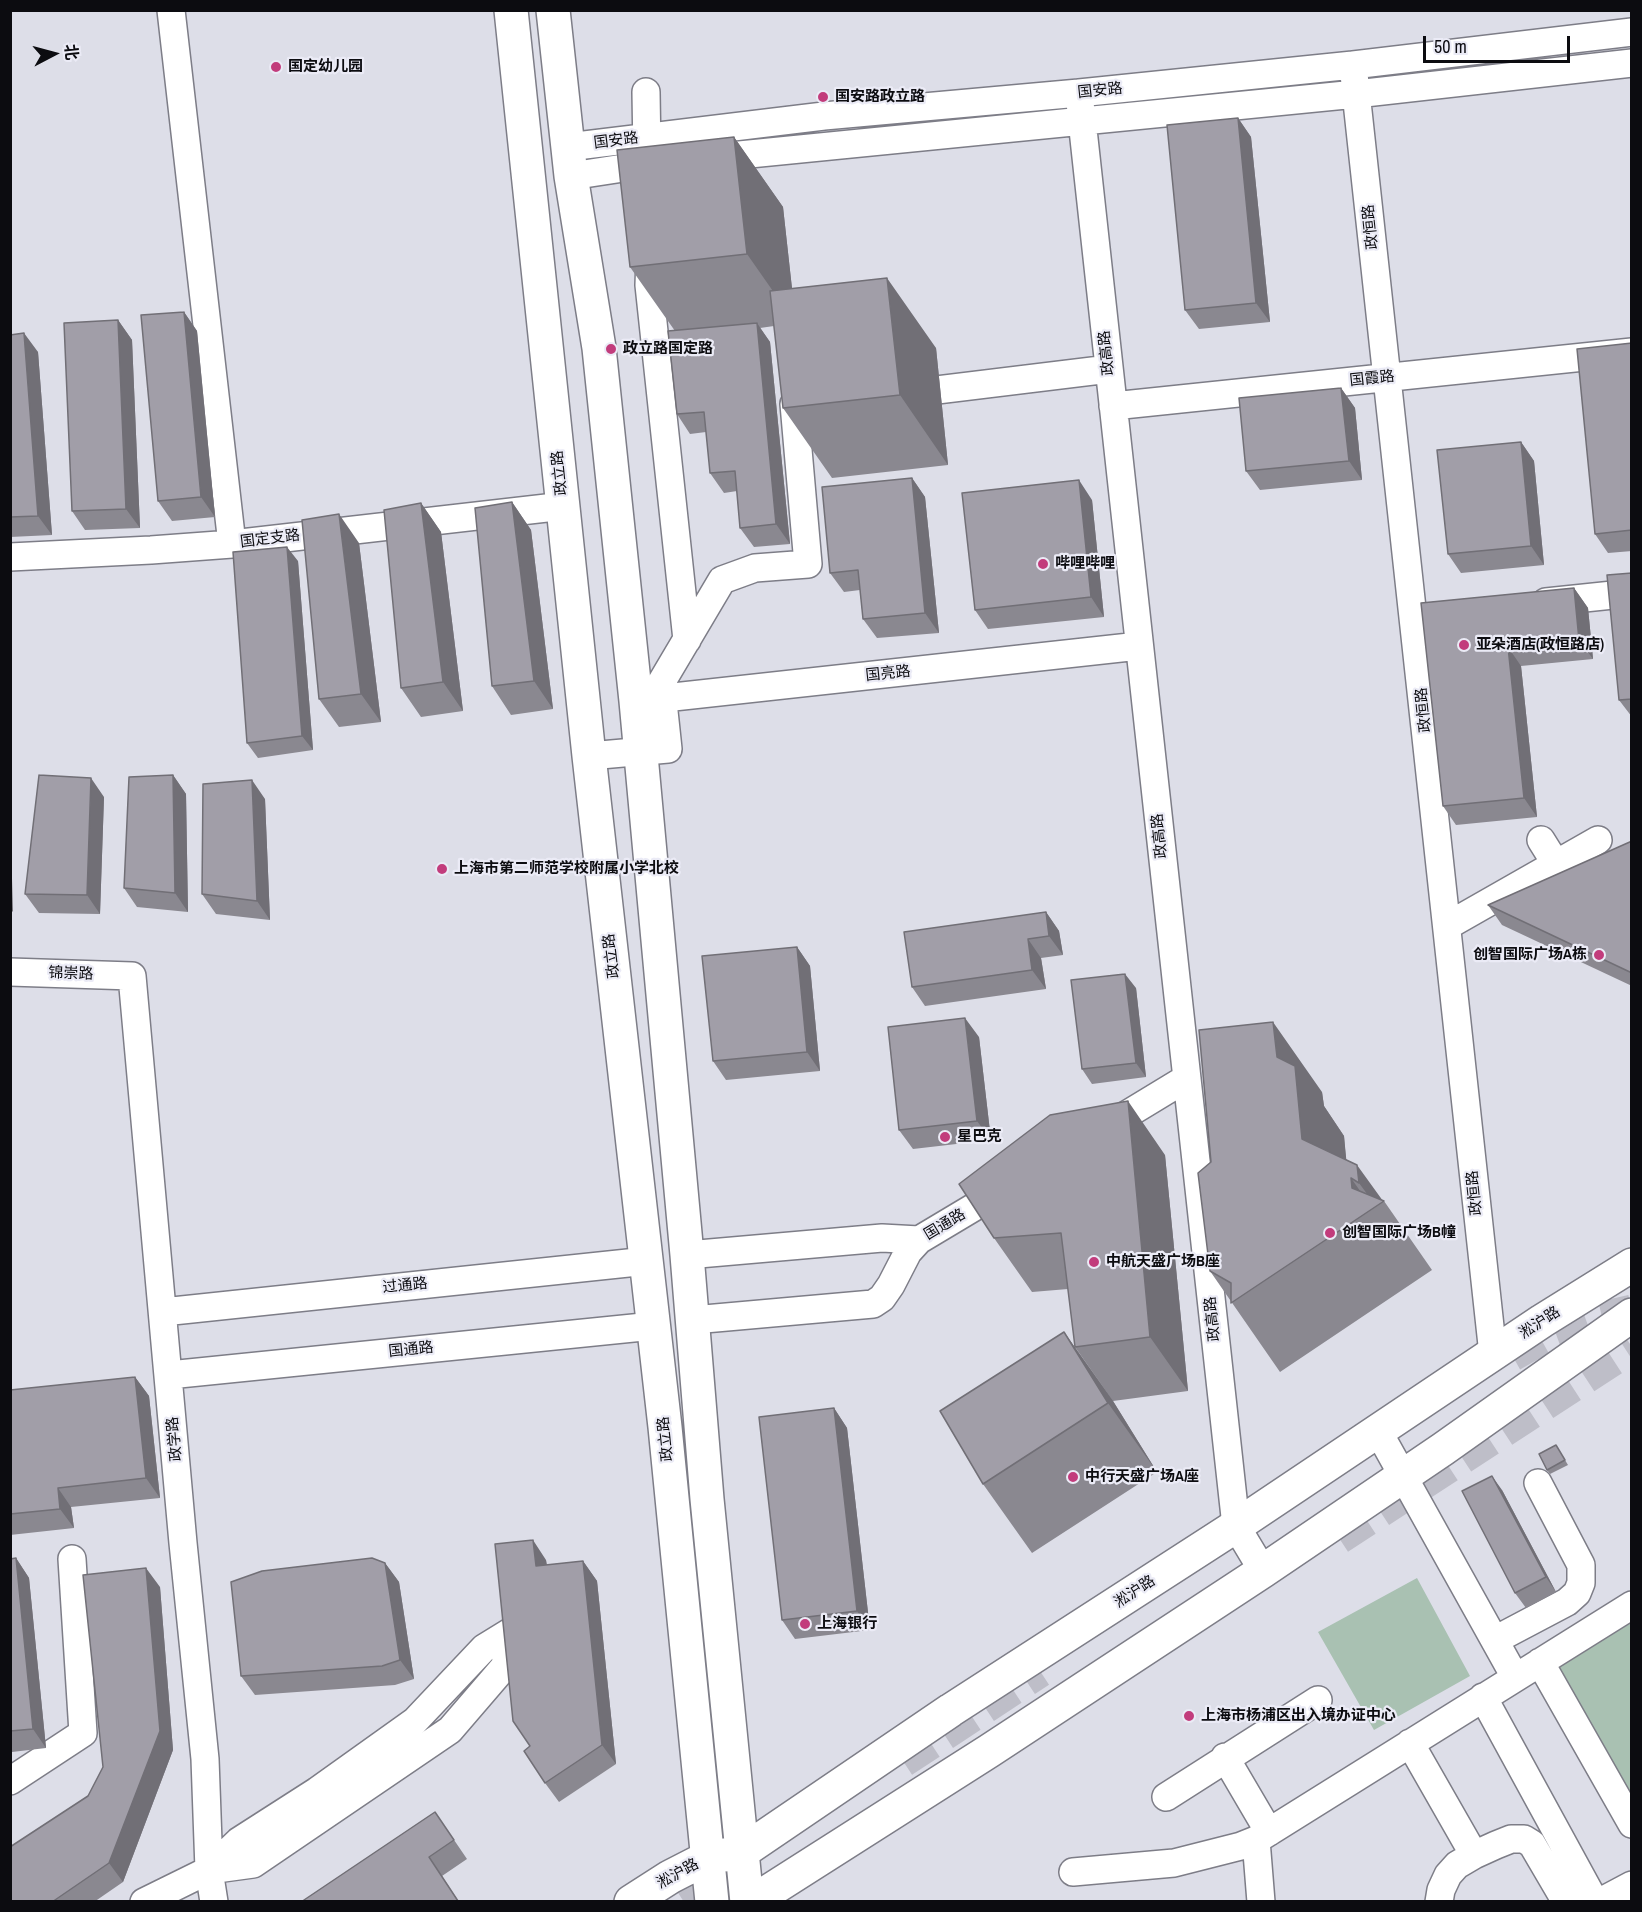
<!DOCTYPE html>
<meta charset="utf-8">
<style>
body{margin:0}
#map{position:relative;width:1642px;height:1912px;overflow:hidden;background:#dddee8;font-family:"Archivo Narrow","Noto Sans SC",sans-serif}
canvas{display:block}
.frame{position:absolute;inset:0;border:12px solid #0c0c10;pointer-events:none}
.north{position:absolute;left:24px;top:24px;width:60px;height:60px;-webkit-text-stroke:4px #ebebf6;paint-order:stroke;rotate:84deg;font-size:16px;font-weight:700;line-height:24px;text-align:center;color:#0c0c10}
.north::after{content:'';display:block;margin:auto;width:21px;height:27px;background:#0c0c10;clip-path:polygon(50% 0,100% 100%,50% 72%,0 100%)}
.scale{position:absolute;left:1423px;top:36px;width:147px;height:27px;box-sizing:border-box;border:3px solid #0c0c10;border-top:0;padding-left:8px;font-size:18px;line-height:21px;white-space:nowrap;color:#0c0c10;-webkit-text-stroke:4px #ebebf6;paint-order:stroke}
</style>
<div id="map">
<canvas width="1642" height="1912"></canvas>
<div class="frame"></div>
<div class="north">北</div>
<div class="scale">50 m</div>
</div>
<script>
const c = document.querySelector('canvas').getContext('2d');
c.lineJoin = 'round';
function paint(path, color) {
  c.fillStyle = color;
  c.fill(path, 'evenodd');
}
function poly(rows) {
  const path = new Path2D();
  for (const r of rows) {
    path.moveTo(r[0], r[1]);
    for (let i = 2; i < r.length; i += 2) path.lineTo(r[i], r[i + 1]);
  }
  return path;
}
function trace(path, color, width, dash) {
  c.strokeStyle = color;
  c.lineWidth = width;
  c.lineCap = dash ? 'butt' : 'round';
  c.setLineDash(dash || []);
  c.stroke(path);
}
function label(font, color, halo, rows, align = 'center') {
  c.font = font + ' "Archivo Narrow","Noto Sans SC",sans-serif';
  c.lineWidth = 4.5;
  c.setLineDash([]);
  c.textBaseline = 'middle';
  c.strokeStyle = halo;
  c.fillStyle = color;
  for (const [text, x, y, turn = 0] of rows) {
    c.save();
    c.translate(x, y);
    c.rotate((+turn || 0) * Math.PI / 180);
    c.textAlign = isNaN(turn) ? turn : align;
    if (halo) c.strokeText(text, 0, 0);
    c.fillText(text, 0, 0);
    c.restore();
  }
}
const green = poly([
 [1417,1578,1470,1676,1374,1730,1318,1632],
 [1631,1623,1631,1810,1555,1666]
]);
const majorTunnel = poly([
 [1512,1355,1544,1337,1588,1321,1632,1311],
 [1339,1538,1632,1347],
 [903,1761,1040,1671],
 [684,1902,766,1849]
]);
const minor = poly([
 [171,10,232,544],
 [1353,65,1493,1354],
 [646,92,647,154],
 [1079,93,1236,1526,1263,1571],
 [568,147,824,116,1079,93,1353,65,1632,32],
 [709,158,1356,94,1632,63],
 [571,176,656,163],
 [650,258,649,285,687,640],
 [904,394,1109,369],
 [1113,406,1632,352],
 [10,557,151,550,232,544,564,506],
 [1546,602,1632,593],
 [646,700,1139,646],
 [589,756,668,749,661,683,722,580,755,568,808,564,794,404,810,404],
 [1541,840,1556,864],
 [1447,926,1598,840],
 [10,972,132,976,183,1543,205,1759,209,1870,214,1902],
 [1103,1129,1187,1078],
 [687,1255,882,1238,919,1240],
 [163,1312,647,1261],
 [693,1320,873,1304,882,1298,891,1285,908,1252,919,1240,1006,1188],
 [169,1375,653,1326],
 [1378,1431,1515,1677],
 [1495,1640,1567,1602,1577,1593,1581,1583,1581,1565,1538,1483],
 [1540,1662,1632,1824],
 [1483,1697,1595,1902],
 [1410,1743,1474,1855],
 [1225,1757,1269,1832],
 [10,1781,83,1733,72,1559],
 [1166,1797,1318,1700],
 [1256,1840,1261,1902],
 [209,1870,239,1841,317,1791,415,1721,484,1648,510,1632],
 [1073,1872,1174,1863,1241,1846,1256,1840,1632,1605],
 [144,1902,209,1870,253,1864,450,1730,505,1666,510,1632],
 [1439,1902,1441,1890,1448,1875,1457,1865,1474,1855,1496,1845,1511,1839,1524,1839,1532,1844,1566,1902],
 [1600,1902,1632,1885]
]);
const major = poly([
 [511,10,589,756,665,1427,712,1902],
 [553,10,571,176,599,348,636,701,687,1255,707,1499,747,1902],
 [631,1902,670,1877,707,1858,742,1852,951,1710,1236,1526,1542,1321,1632,1265],
 [752,1902,989,1751,1263,1571,1443,1449,1632,1315]
]);
const wall = poly([
 [1238,118,1251,137,1270,322,1199,329,1185,310],
 [734,137,783,207,792,289,936,348,948,465,832,478,783,408,774,326,760,328,770,342,790,544,754,547,740,528,737,491,724,493,710,473,706,432,690,434,677,414,675,331,630,267],
 [184,312,197,331,215,517,172,521,158,501],
 [118,320,132,340,140,528,85,530,72,511],
 [10,335,38,352,52,535,10,537],
 [1632,343,1632,551,1608,553,1595,534],
 [1341,388,1355,408,1362,480,1260,490,1246,471],
 [1521,442,1534,461,1544,565,1461,573,1448,554],
 [912,478,925,497,939,633,877,638,863,619,860,590,844,592,830,573],
 [1092,500,1104,617,988,629,975,610],
 [512,502,531,530,553,709,511,715,492,686],
 [421,503,441,532,463,711,421,717,401,688],
 [359,543,381,722,339,727,319,699],
 [298,561,313,750,258,758,247,743],
 [1632,573,1632,717,1619,700],
 [1574,588,1588,608,1593,659,1521,666,1537,817,1456,825,1443,806,1421,603],
 [173,775,186,794,188,912,137,907,124,888],
 [104,797,100,914,39,913,25,894],
 [265,799,270,920,216,914,202,894],
 [1632,841,1632,986,1502,925,1488,905],
 [1046,912,1059,931,1063,955,1041,958,1046,989,925,1006,912,987],
 [797,947,810,966,820,1071,726,1080,713,1061],
 [1136,988,1146,1077,1092,1084,1082,1069],
 [979,1037,991,1140,913,1149,899,1130],
 [1322,1092,1324,1106,1344,1136,1346,1160,1381,1200,1384,1201,1432,1270,1280,1372,1210,1271,1211,1162],
 [1165,1155,1188,1391,1113,1401,1075,1347,1068,1289,1032,1292,994,1238],
 [1064,1332,1113,1401,1157,1472,1032,1553,983,1484],
 [135,1377,149,1396,160,1498,71,1507,74,1528,10,1535,10,1390],
 [834,1408,847,1428,870,1630,795,1639,782,1620],
 [1556,1445,1568,1465,1550,1474,1547,1470],
 [1502,1490,1556,1592,1526,1608,1515,1593],
 [16,1558,29,1578,46,1748,12,1752,10,1751,10,1559],
 [546,1560,547,1565,583,1561,597,1581,616,1764,559,1802,545,1783,530,1746],
 [385,1563,399,1582,414,1679,395,1685,255,1695,241,1676],
 [160,1587,173,1750,123,1882,94,1902,10,1902,88,1796,103,1767],
 [435,1812,467,1859,442,1876,459,1902,301,1902]
]);
const shadedWall = poly([
 [1238,118,1251,137,1270,322,1256,303],
 [734,137,783,207,796,324,747,254],
 [887,278,936,348,948,465,900,395],
 [184,312,197,331,215,517,201,497],
 [118,320,132,340,140,528,126,509],
 [757,323,770,342,790,544,776,524],
 [24,333,38,352,52,535,38,516],
 [1341,388,1355,408,1362,480,1349,461],
 [1521,442,1534,461,1544,565,1531,546],
 [912,478,925,497,939,633,925,613],
 [1079,480,1092,500,1104,617,1091,597],
 [512,502,531,530,553,709,534,681],
 [421,503,441,532,463,711,443,682],
 [339,514,359,543,381,722,361,694],
 [287,547,298,561,313,750,302,736],
 [1574,588,1588,608,1593,659,1579,640],
 [1508,647,1521,666,1537,817,1524,798],
 [173,775,186,794,188,912,175,893],
 [91,778,104,797,100,914,87,895],
 [252,780,265,799,270,920,257,901],
 [10,811,13,912,10,909],
 [1046,912,1059,931,1063,955,1049,936],
 [1028,939,1041,958,1046,989,1032,970],
 [797,947,810,966,820,1071,807,1052],
 [1125,974,1136,988,1146,1077,1136,1063],
 [965,1018,979,1037,991,1140,977,1121],
 [1273,1022,1322,1092,1324,1106,1344,1136,1351,1208,1302,1139,1277,1057],
 [1128,1101,1165,1155,1188,1391,1150,1337],
 [1357,1165,1383,1201,1376,1206,1359,1183],
 [1351,1178,1372,1208,1352,1188],
 [1064,1332,1113,1401,1157,1472,1108,1403],
 [135,1377,149,1396,160,1498,146,1478],
 [834,1408,847,1428,870,1630,857,1611],
 [1492,1476,1502,1490,1556,1592,1546,1577],
 [58,1488,71,1507,74,1528,60,1509],
 [533,1540,546,1560,549,1586,536,1566],
 [16,1558,29,1578,46,1748,33,1729],
 [583,1561,597,1581,616,1764,602,1745],
 [385,1563,399,1582,414,1679,400,1660],
 [146,1568,160,1587,173,1750,123,1882,109,1863]
]);
const building = poly([
 [1238,118,1256,303,1185,310,1167,125,1238,118],
 [734,137,747,254,630,267,617,150,734,137],
 [887,278,900,395,783,408,770,291,887,278],
 [184,312,201,497,158,501,141,315,184,312],
 [118,320,126,509,72,511,64,323,118,320],
 [757,323,776,524,740,528,735,471,710,473,704,412,677,414,668,331,757,323],
 [24,333,38,516,10,517,10,335,24,333],
 [1632,343,1632,530,1595,534,1577,349,1632,343],
 [1341,388,1349,461,1246,471,1239,398,1341,388],
 [1521,442,1531,546,1448,554,1437,450,1521,442],
 [912,478,925,613,863,619,858,570,830,573,822,487,912,478],
 [1079,480,1091,597,975,610,962,493,1079,480],
 [512,502,534,681,492,686,475,508,512,502],
 [421,503,443,682,401,688,384,510,421,503],
 [339,514,361,694,319,699,302,520,339,514],
 [287,547,302,736,247,743,233,552,287,547],
 [1632,573,1632,699,1619,700,1607,575,1632,573],
 [1574,588,1579,640,1508,647,1524,798,1443,806,1421,603,1574,588],
 [39,775,91,778,87,895,25,894,39,775],
 [173,775,175,893,124,888,129,777,173,775],
 [252,780,257,901,202,894,203,784,252,780],
 [1632,841,1632,973,1488,905,1632,841],
 [1046,912,1049,936,1028,939,1032,970,912,987,904,932,1046,912],
 [797,947,807,1052,713,1061,702,956,797,947],
 [1125,974,1136,1063,1082,1069,1071,980,1125,974],
 [965,1018,977,1121,899,1130,888,1027,965,1018],
 [1273,1022,1277,1057,1295,1066,1302,1139,1357,1165,1359,1183,1351,1178,1352,1188,1384,1201,1231,1303,1231,1283,1210,1271,1198,1173,1211,1162,1199,1030,1273,1022],
 [1128,1101,1150,1337,1075,1347,1061,1233,994,1238,959,1184,1050,1115,1128,1101],
 [1064,1332,1108,1403,983,1484,940,1411,1064,1332],
 [135,1377,146,1478,58,1488,60,1509,10,1514,10,1390,135,1377],
 [834,1408,857,1611,782,1620,759,1417,834,1408],
 [1556,1445,1565,1460,1547,1470,1539,1454,1556,1445],
 [1492,1476,1546,1577,1515,1593,1462,1491,1492,1476],
 [533,1540,536,1566,583,1561,602,1745,545,1783,524,1751,530,1746,513,1721,495,1544,533,1540],
 [16,1558,33,1729,10,1731,10,1559,16,1558],
 [372,1558,385,1563,400,1660,382,1666,241,1676,231,1582,262,1571,372,1558],
 [146,1568,160,1731,109,1863,52,1902,10,1902,10,1847,88,1796,103,1767,83,1575,146,1568],
 [435,1812,454,1840,429,1857,458,1901,457,1902,301,1902,435,1812]
]);
const markers = [
 [276,67,6,"#c23c7c"],
 [823,97,6,"#c23c7c"],
 [611,349,6,"#c23c7c"],
 [1043,564,6,"#c23c7c"],
 [1464,645,6,"#c23c7c"],
 [442,869,6,"#c23c7c"],
 [1599,955,6,"#c23c7c"],
 [945,1137,6,"#c23c7c"],
 [1330,1233,6,"#c23c7c"],
 [1094,1262,6,"#c23c7c"],
 [1073,1477,6,"#c23c7c"],
 [805,1624,6,"#c23c7c"],
 [1189,1716,6,"#c23c7c"]
];
const poiNames = [
 ["国定幼儿园",288,67],
 ["国安路政立路",835,97],
 ["政立路国定路",623,349],
 ["哔哩哔哩",1055,564],
 ["亚朵酒店(政恒路店)",1476,645],
 ["上海市第二师范学校附属小学北校",454,869],
 ["创智国际广场A栋",1587,955,"right"],
 ["星巴克",957,1137],
 ["创智国际广场B幢",1342,1233],
 ["中航天盛广场B座",1106,1262],
 ["中行天盛广场A座",1085,1477],
 ["上海银行",817,1624],
 ["上海市杨浦区出入境办证中心",1201,1716]
];
const streetNames = [
 ["国安路",1100,91,-6],
 ["国安路",616,141,-7],
 ["政恒路",1371,227,-96],
 ["政高路",1107,353,-96],
 ["国霞路",1372,379,-6],
 ["政立路",560,473,-96],
 ["国定支路",270,539,-7],
 ["国亮路",888,674,-6],
 ["政恒路",1424,710,-96],
 ["政高路",1160,836,-96],
 ["政立路",612,956,-97],
 ["锦崇路",71,974,2],
 ["政恒路",1475,1193,-96],
 ["国通路",945,1225,-31],
 ["过通路",405,1286,-6],
 ["政高路",1213,1319,-96],
 ["淞沪路",1540,1323,-33],
 ["国通路",411,1350,-6],
 ["政学路",175,1439,-95],
 ["政立路",666,1439,-96],
 ["淞沪路",1135,1592,-33],
 ["淞沪路",678,1874,-29]
];
paint(green, '#a9c1b2');
trace(majorTunnel, '#bebec8', 33, [33, 16]);
trace(minor, '#7d7d87', 30);
trace(major, '#7d7d87', 36);
trace(minor, '#fff', 27);
trace(major, '#fff', 33);
paint(wall, '#8a8890');
paint(shadedWall, '#716f76');
paint(building, '#a19ea8');
trace(building, '#716f76', 1.5);
for (const [x, y, r, color] of markers) {
  const dot = new Path2D();
  dot.arc(x, y, r, 0, 2 * Math.PI);
  c.fillStyle = color;
  c.fill(dot);
  trace(dot, '#ebebf6', 2);
}
label('bold 15px', '#0c0c10', '#ebebf6', poiNames, 'left');
label('15px', '#0c0c10', '#ebebf6', streetNames);
</script>
